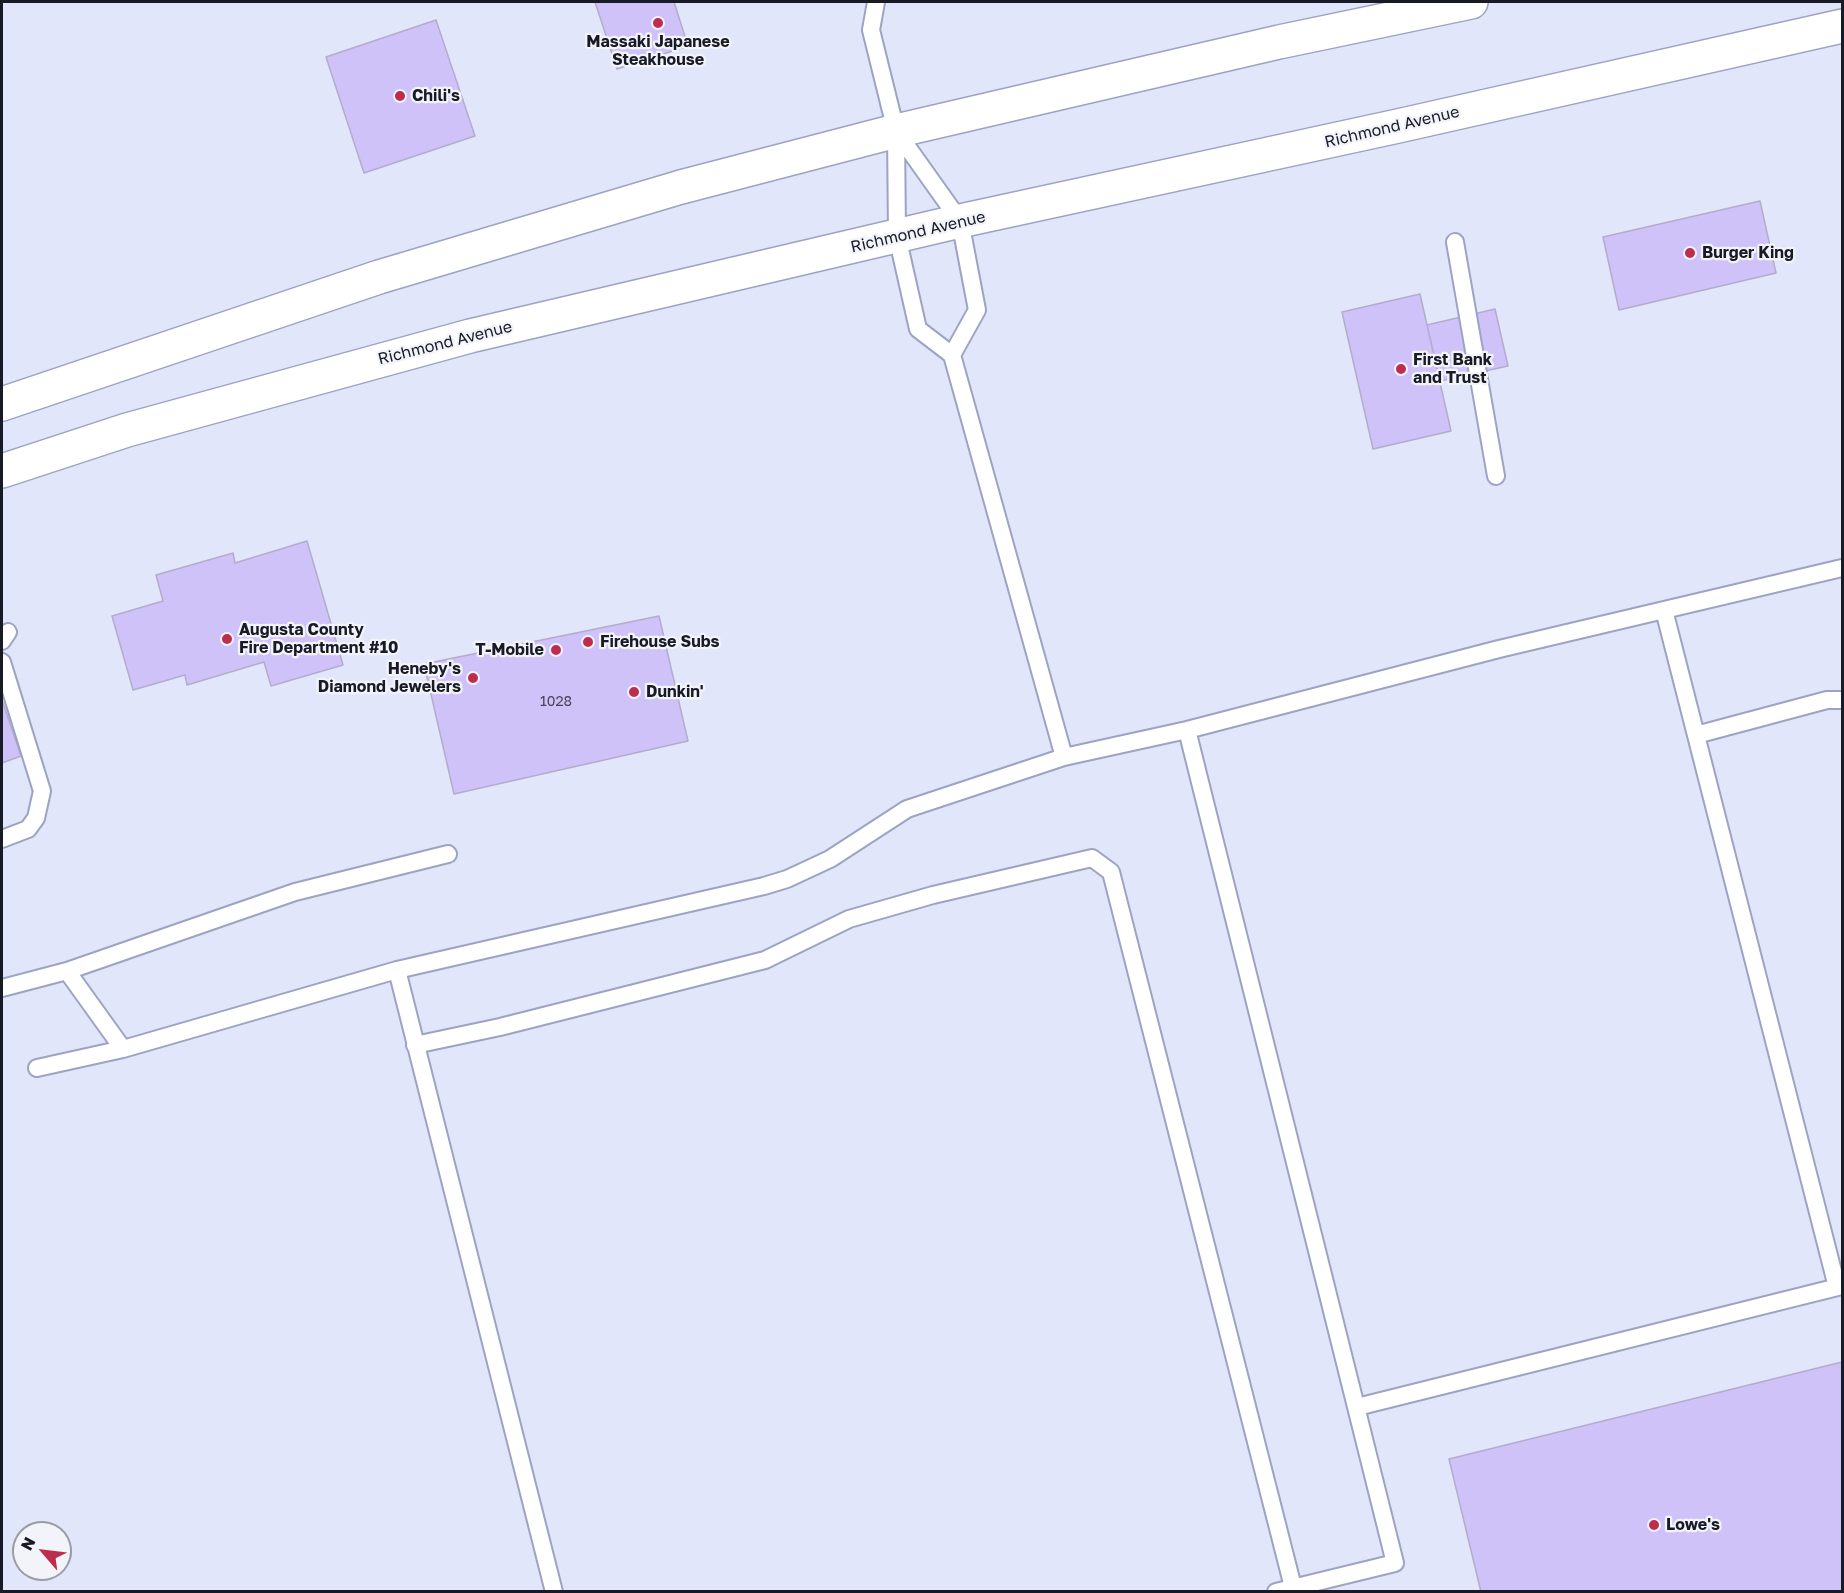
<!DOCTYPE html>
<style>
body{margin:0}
#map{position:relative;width:1844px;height:1593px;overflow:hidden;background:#e1e6fa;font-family:"Golos Text",sans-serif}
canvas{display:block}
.frame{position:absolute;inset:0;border:3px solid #181a26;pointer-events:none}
.north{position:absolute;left:12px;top:1521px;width:60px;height:60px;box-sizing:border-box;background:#f2f4fa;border:2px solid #9b9da5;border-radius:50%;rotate:298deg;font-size:16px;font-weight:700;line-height:24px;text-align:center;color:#181a26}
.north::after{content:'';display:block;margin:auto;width:21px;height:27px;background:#bd2d4e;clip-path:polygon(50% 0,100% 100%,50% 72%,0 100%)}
</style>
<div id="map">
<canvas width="1844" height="1593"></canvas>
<div class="frame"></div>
<div class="north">N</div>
</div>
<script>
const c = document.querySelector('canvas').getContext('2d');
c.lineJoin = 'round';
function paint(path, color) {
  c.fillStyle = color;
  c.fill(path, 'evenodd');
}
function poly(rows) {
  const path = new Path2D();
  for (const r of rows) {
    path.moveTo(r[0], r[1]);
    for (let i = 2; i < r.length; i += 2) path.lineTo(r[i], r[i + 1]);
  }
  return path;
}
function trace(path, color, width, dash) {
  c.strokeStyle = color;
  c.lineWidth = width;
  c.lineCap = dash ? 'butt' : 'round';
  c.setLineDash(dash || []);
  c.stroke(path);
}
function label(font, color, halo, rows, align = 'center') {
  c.font = font + ' "Golos Text",sans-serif';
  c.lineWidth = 4.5;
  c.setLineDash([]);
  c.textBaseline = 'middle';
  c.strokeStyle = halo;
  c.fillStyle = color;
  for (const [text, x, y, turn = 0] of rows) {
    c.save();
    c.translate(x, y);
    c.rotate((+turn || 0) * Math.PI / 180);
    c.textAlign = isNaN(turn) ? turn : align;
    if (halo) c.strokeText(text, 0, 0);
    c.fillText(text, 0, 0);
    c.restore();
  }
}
const building = poly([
 [595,2,674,2,688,46,617,69,595,2],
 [436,20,475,136,364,173,326,57,436,20],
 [1760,201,1776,273,1619,310,1603,237,1760,201],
 [1420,294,1451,431,1373,449,1342,312,1420,294],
 [1495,309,1508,366,1440,381,1427,325,1495,309],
 [307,541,343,665,271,686,264,662,187,685,185,675,133,690,112,616,163,601,156,575,233,553,235,563,307,541],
 [659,616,688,741,454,794,424,664,659,616],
 [2,700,21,756,2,763,2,700],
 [1842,1362,1842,1592,1481,1592,1449,1459,1842,1362]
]);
const service = poly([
 [876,2,871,30,896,131,897,236,918,329,952,355,1064,757],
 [896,131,960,221,977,310,952,355],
 [1455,242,1496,476],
 [1664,610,1837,1287],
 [2,641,8,632],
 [2,662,42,791,36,818,28,829,2,839],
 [1187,730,1395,1563,1276,1592],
 [1696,735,1827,700,1842,700],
 [397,970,554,1592],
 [67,971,123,1049],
 [2,988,67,971,295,892,448,854],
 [415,1045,500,1027,765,960,849,919,933,895,1092,858,1111,872,1293,1587],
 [37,1068,123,1049,397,970,764,886,787,879,830,859,907,809,1064,757,1187,730,1499,649,1842,568],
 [1357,1407,1842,1286]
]);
const primary = poly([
 [2,404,379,277,681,187,896,131,1279,42,1471,2],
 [2,471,127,430,470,336,960,221,1398,126,1842,26]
]);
const markers = [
 [658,23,6,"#bd2d4e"],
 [400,96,6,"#bd2d4e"],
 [1690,253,6,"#bd2d4e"],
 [1401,369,6,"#bd2d4e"],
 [227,639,6,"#bd2d4e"],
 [588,642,6,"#bd2d4e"],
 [556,650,6,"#bd2d4e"],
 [473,678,6,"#bd2d4e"],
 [634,692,6,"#bd2d4e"],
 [1654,1525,6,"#bd2d4e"]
];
const numberNames = [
 ["1028",556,702]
];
const poiNames = [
 ["Massaki Japanese",658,42,"center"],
 ["Steakhouse",658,60,"center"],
 ["Chili's",412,96],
 ["Burger King",1702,253],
 ["First Bank",1413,360],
 ["and Trust",1413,378],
 ["Augusta County",239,630],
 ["Fire Department #10",239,648],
 ["Firehouse Subs",600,642],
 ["T-Mobile",544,650,"right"],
 ["Heneby's",461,669,"right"],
 ["Diamond Jewelers",461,687,"right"],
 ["Dunkin'",646,692],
 ["Lowe's",1666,1525]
];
const streetNames = [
 ["Richmond Avenue",1392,127,-13],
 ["Richmond Avenue",918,232,-13],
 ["Richmond Avenue",445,343,-14]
];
paint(building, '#cec2f9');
trace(building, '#b3accd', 1.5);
trace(service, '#9ca3c3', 20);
trace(primary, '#9ca3c3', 36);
trace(service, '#fff', 16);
trace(primary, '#fff', 33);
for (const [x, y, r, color] of markers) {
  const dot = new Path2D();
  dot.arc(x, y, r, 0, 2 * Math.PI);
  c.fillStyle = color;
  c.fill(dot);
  trace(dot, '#f2f4fa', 2);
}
label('14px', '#46445b', null, numberNames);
label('bold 16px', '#181a26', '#f2f4fa', poiNames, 'left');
label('16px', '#181a26', '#f2f4fa', streetNames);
</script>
